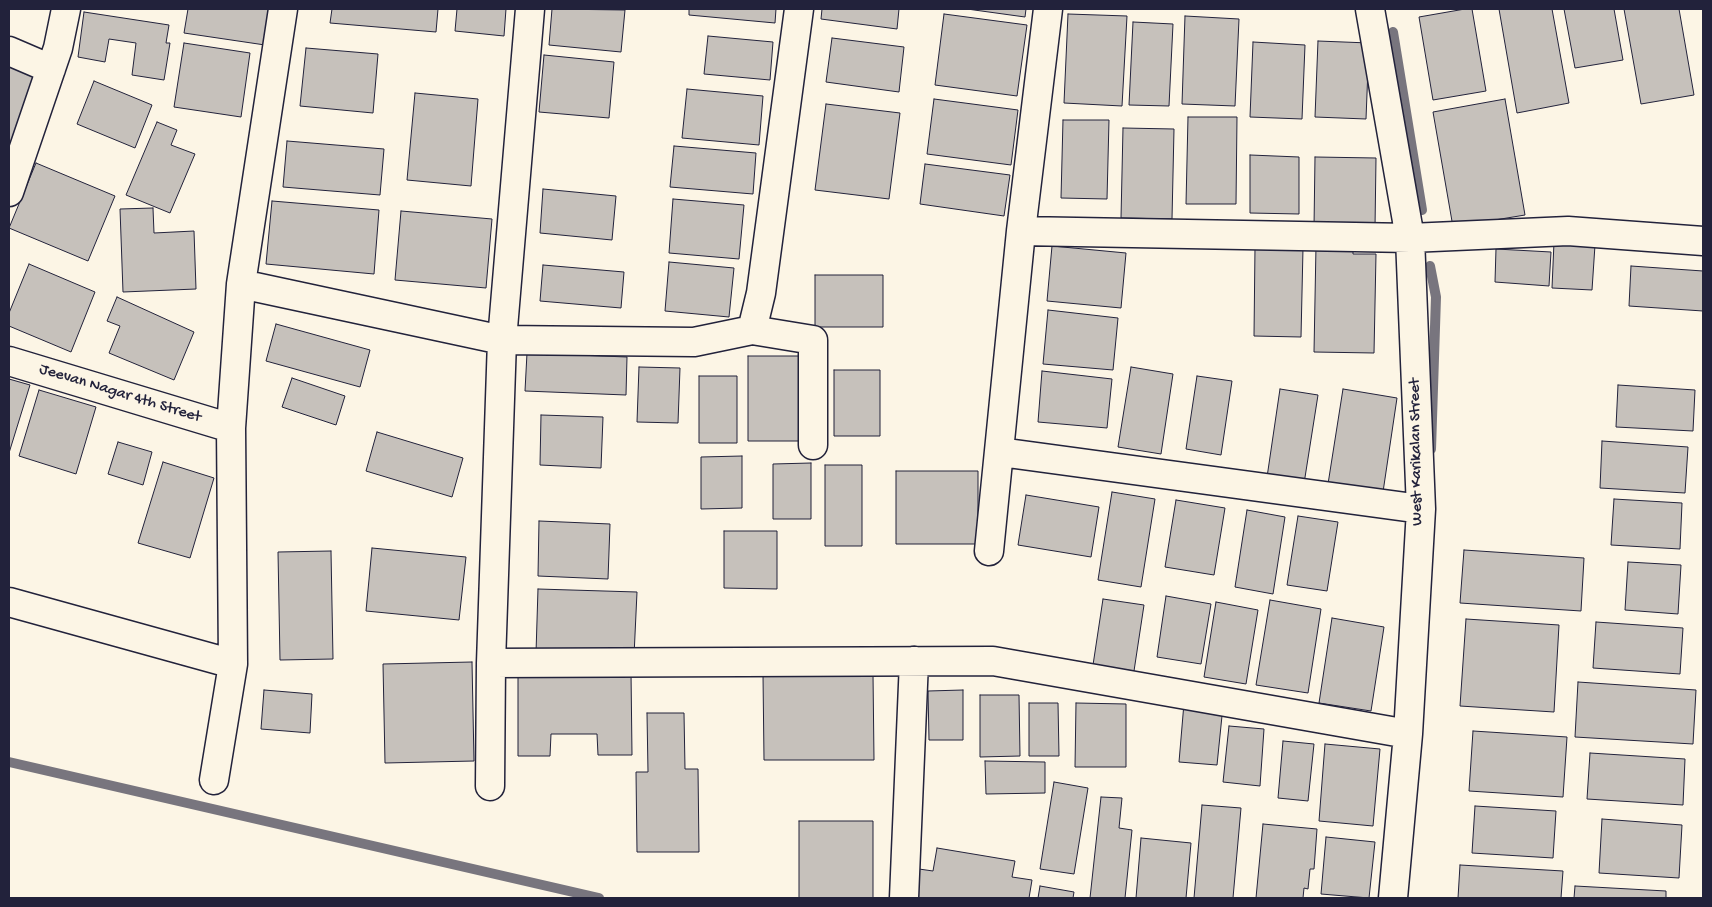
<!DOCTYPE html>
<style>
body{margin:0}
#map{position:relative;width:1712px;height:907px;overflow:hidden;background:#fcf5e5;font-family:"Gochi Hand",sans-serif}
canvas{display:block}
.frame{position:absolute;inset:0;border:10px solid #22223b;pointer-events:none}
</style>
<div id="map">
<canvas width="1712" height="907"></canvas>
<div class="frame"></div>
</div>
<script>
const c = document.querySelector('canvas').getContext('2d');
c.lineJoin = 'round';
function poly(rows) {
  const path = new Path2D();
  for (const r of rows) {
    path.moveTo(r[0], r[1]);
    for (let i = 2; i < r.length; i += 2) path.lineTo(r[i], r[i + 1]);
  }
  return path;
}
function trace(path, color, width, dash) {
  c.strokeStyle = color;
  c.lineWidth = width;
  c.lineCap = dash ? 'butt' : 'round';
  c.setLineDash(dash || []);
  c.stroke(path);
}
function paint(path, color) {
  c.fillStyle = color;
  c.fill(path, 'evenodd');
}
function label(font, color, halo, rows, align = 'center') {
  c.font = font + ' "Gochi Hand",sans-serif';
  c.lineWidth = 5;
  c.setLineDash([]);
  c.textBaseline = 'middle';
  c.strokeStyle = halo;
  c.fillStyle = color;
  for (const [text, x, y, turn = 0] of rows) {
    c.save();
    c.translate(x, y);
    c.rotate((+turn || 0) * Math.PI / 180);
    c.textAlign = isNaN(turn) ? turn : align;
    if (halo) c.strokeText(text, 0, 0);
    c.fillText(text, 0, 0);
    c.restore();
  }
}
const stream = poly([
 [1393,32,1422,210],
 [1430,266,1436,297,1431,449],
 [9,762,599,898]
]);
const building = poly([
 [188,9,270,9,265,45,184,33,188,9],
 [332,9,438,9,436,32,330,23,332,9],
 [457,9,506,9,504,36,455,31,457,9],
 [552,9,625,10,621,52,549,45,552,9],
 [689,9,776,9,775,23,689,15,689,9],
 [822,9,899,9,897,29,821,19,822,9],
 [967,9,1026,9,1025,17,967,9],
 [1465,9,1472,9,1486,91,1433,100,1419,17,1465,9],
 [1499,9,1552,9,1569,103,1517,113,1499,9],
 [1564,9,1614,9,1623,60,1575,68,1564,9],
 [1624,9,1679,9,1694,95,1641,104,1624,9],
 [84,12,169,25,166,43,170,43,164,80,132,75,136,43,109,39,105,62,78,57,84,12],
 [944,14,1027,25,1017,96,935,85,944,14],
 [1068,14,1127,16,1122,106,1064,103,1068,14],
 [1185,16,1239,19,1235,106,1182,104,1185,16],
 [1133,22,1173,24,1169,106,1129,105,1133,22],
 [708,36,773,42,770,80,704,74,708,36],
 [832,38,904,47,899,92,826,82,832,38],
 [1318,41,1369,43,1366,119,1315,117,1318,41],
 [1253,42,1305,45,1302,119,1250,117,1253,42],
 [184,43,250,53,241,117,174,107,184,43],
 [306,48,378,54,373,113,300,106,306,48],
 [544,55,614,62,609,118,539,112,544,55],
 [9,59,41,72,9,178,9,59],
 [94,81,152,105,135,148,77,124,94,81],
 [687,89,763,96,759,145,682,138,687,89],
 [415,93,478,99,471,186,407,180,415,93],
 [934,99,1018,110,1011,165,927,154,934,99],
 [1505,99,1525,215,1453,227,1433,112,1505,99],
 [826,104,900,113,889,199,815,190,826,104],
 [1188,117,1237,117,1236,204,1186,204,1188,117],
 [1063,120,1109,120,1107,199,1061,198,1063,120],
 [157,122,177,130,171,145,195,154,170,213,126,195,157,122],
 [1123,128,1174,129,1172,219,1121,218,1123,128],
 [287,141,384,149,380,195,283,187,287,141],
 [674,146,756,153,753,194,670,187,674,146],
 [1250,155,1299,157,1299,214,1250,213,1250,155],
 [1315,157,1376,158,1375,228,1314,227,1315,157],
 [36,163,115,196,88,261,9,228,36,163],
 [925,164,1010,175,1004,216,920,204,925,164],
 [543,189,616,196,612,240,540,233,543,189],
 [673,199,744,205,739,259,669,253,673,199],
 [272,201,379,210,374,274,266,264,272,201],
 [153,208,154,233,194,231,196,289,123,292,120,209,153,208],
 [401,211,492,219,486,288,395,280,401,211],
 [1554,242,1595,245,1592,290,1552,288,1554,242],
 [1052,246,1126,253,1121,308,1047,301,1052,246],
 [1316,246,1353,247,1353,254,1376,254,1374,353,1314,352,1316,246],
 [1255,247,1303,248,1301,337,1254,336,1255,247],
 [1496,249,1551,252,1549,286,1495,282,1496,249],
 [669,262,734,268,729,317,665,311,669,262],
 [29,264,95,292,71,352,9,326,9,313,29,264],
 [543,265,624,272,621,308,540,301,543,265],
 [1631,266,1703,271,1703,311,1629,306,1631,266],
 [815,275,883,275,883,327,815,327,815,275],
 [117,297,194,332,174,380,109,353,120,326,107,321,117,297],
 [1048,310,1118,318,1113,370,1043,364,1048,310],
 [276,324,370,350,360,387,266,361,276,324],
 [527,353,627,357,626,395,525,391,527,353],
 [748,356,804,356,804,441,748,441,748,356],
 [639,367,680,368,678,423,637,422,639,367],
 [1131,367,1173,374,1161,454,1118,447,1131,367],
 [834,370,880,370,880,436,834,436,834,370],
 [1042,371,1112,379,1107,428,1038,422,1042,371],
 [699,376,737,376,737,443,699,443,699,376],
 [1197,376,1232,381,1221,455,1186,449,1197,376],
 [292,378,345,396,336,425,282,407,292,378],
 [9,379,30,385,9,453,9,379],
 [1618,385,1695,390,1693,431,1616,427,1618,385],
 [1280,389,1318,395,1303,490,1266,484,1280,389],
 [1343,389,1397,398,1383,492,1328,484,1343,389],
 [39,390,96,407,76,474,19,456,39,390],
 [541,415,603,417,601,468,540,465,541,415],
 [377,432,463,458,452,497,366,471,377,432],
 [1602,441,1688,447,1685,493,1600,488,1602,441],
 [118,442,152,452,143,485,108,474,118,442],
 [742,456,742,508,701,509,701,457,742,456],
 [163,462,214,478,190,558,138,543,163,462],
 [811,463,811,519,773,519,773,464,811,463],
 [825,465,862,465,862,546,825,546,825,465],
 [896,471,978,471,978,544,896,544,896,471],
 [1112,492,1155,499,1141,587,1098,580,1112,492],
 [1026,495,1099,507,1091,557,1018,545,1026,495],
 [1614,499,1682,503,1680,549,1611,545,1614,499],
 [1176,500,1225,508,1214,575,1165,567,1176,500],
 [1247,510,1285,517,1273,594,1235,587,1247,510],
 [1298,516,1338,522,1327,591,1287,585,1298,516],
 [539,521,610,524,608,579,538,576,539,521],
 [724,531,777,531,777,589,724,588,724,531],
 [372,548,466,557,459,620,366,611,372,548],
 [1464,550,1584,558,1581,611,1460,603,1464,550],
 [331,551,333,659,280,660,278,552,331,551],
 [1628,562,1681,565,1678,614,1625,610,1628,562],
 [538,589,637,592,634,656,536,653,538,589],
 [1166,596,1211,604,1201,664,1157,657,1166,596],
 [1103,599,1144,605,1134,671,1093,665,1103,599],
 [1270,600,1321,609,1308,693,1256,685,1270,600],
 [1216,602,1258,610,1246,684,1204,677,1216,602],
 [1332,618,1384,627,1371,711,1319,703,1332,618],
 [1466,619,1559,625,1554,712,1460,706,1466,619],
 [1596,622,1683,628,1680,674,1593,668,1596,622],
 [472,662,474,761,385,763,383,664,472,662],
 [631,671,632,755,598,755,597,734,551,734,550,756,518,756,518,672,631,671],
 [763,674,873,674,874,760,764,760,763,674],
 [1578,682,1696,690,1693,744,1575,737,1578,682],
 [264,690,312,694,310,733,261,729,264,690],
 [963,690,963,740,929,740,928,691,963,690],
 [980,695,1019,695,1020,756,980,757,980,695],
 [1029,703,1058,703,1059,756,1029,756,1029,703],
 [1076,703,1126,704,1126,767,1075,767,1076,703],
 [1184,703,1223,706,1217,765,1179,762,1184,703],
 [647,713,684,713,685,769,698,769,699,852,637,852,636,772,648,772,647,713],
 [1229,726,1264,729,1260,786,1223,782,1229,726],
 [1473,731,1567,737,1563,797,1469,791,1473,731],
 [1283,741,1314,744,1308,801,1278,798,1283,741],
 [1325,744,1380,749,1373,826,1319,821,1325,744],
 [1590,753,1685,759,1683,805,1587,799,1590,753],
 [985,761,1045,762,1045,793,986,794,985,761],
 [1054,782,1088,788,1074,874,1040,869,1054,782],
 [1101,797,1122,798,1119,828,1132,830,1125,898,1090,898,1101,797],
 [1202,805,1241,808,1233,898,1194,898,1202,805],
 [1475,806,1556,811,1553,858,1472,853,1475,806],
 [1602,819,1682,825,1679,878,1599,873,1602,819],
 [799,821,873,821,873,898,799,898,799,821],
 [1263,824,1317,829,1314,869,1310,869,1308,889,1304,888,1303,898,1256,898,1263,824],
 [1326,837,1375,842,1369,898,1321,894,1326,837],
 [1141,838,1191,843,1186,898,1136,898,1141,838],
 [937,848,1015,861,1012,877,1032,880,1029,898,908,898,912,868,933,871,937,848],
 [1460,865,1563,871,1561,898,1458,898,1460,865],
 [1040,886,1074,892,1073,898,1038,898,1040,886],
 [1575,886,1666,891,1666,898,1574,898,1575,886]
]);
const street = poly([
 [1370,9,1410,238,1421,509,1408,734,1393,898],
 [9,51,51,69],
 [9,192,58,48,66,9],
 [1021,231,1410,238,1568,231,1703,241],
 [241,284,502,340,694,342,752,330,761,293,799,9],
 [752,330,813,340,813,445],
 [9,361,231,428],
 [1000,452,1421,509],
 [989,551,1021,231,1048,9],
 [9,602,233,664],
 [491,663,993,661,1408,734],
 [214,780,233,664,231,428,241,284,283,9],
 [490,786,491,663,502,340,530,9],
 [904,898,914,661]
]);
const streetNames = [
 ["Jeevan Nagar 4th Street",120,394,17],
 ["West Karikalan Street",1417,452,-91]
];
trace(stream, '#78757e', 10);
paint(building, '#c6c1bb');
trace(building, '#22223b', 1);
trace(street, '#22223b', 31);
trace(street, '#fcf5e5', 28);
label('16px', '#22223b', '#fcf5e5', streetNames);
</script>
